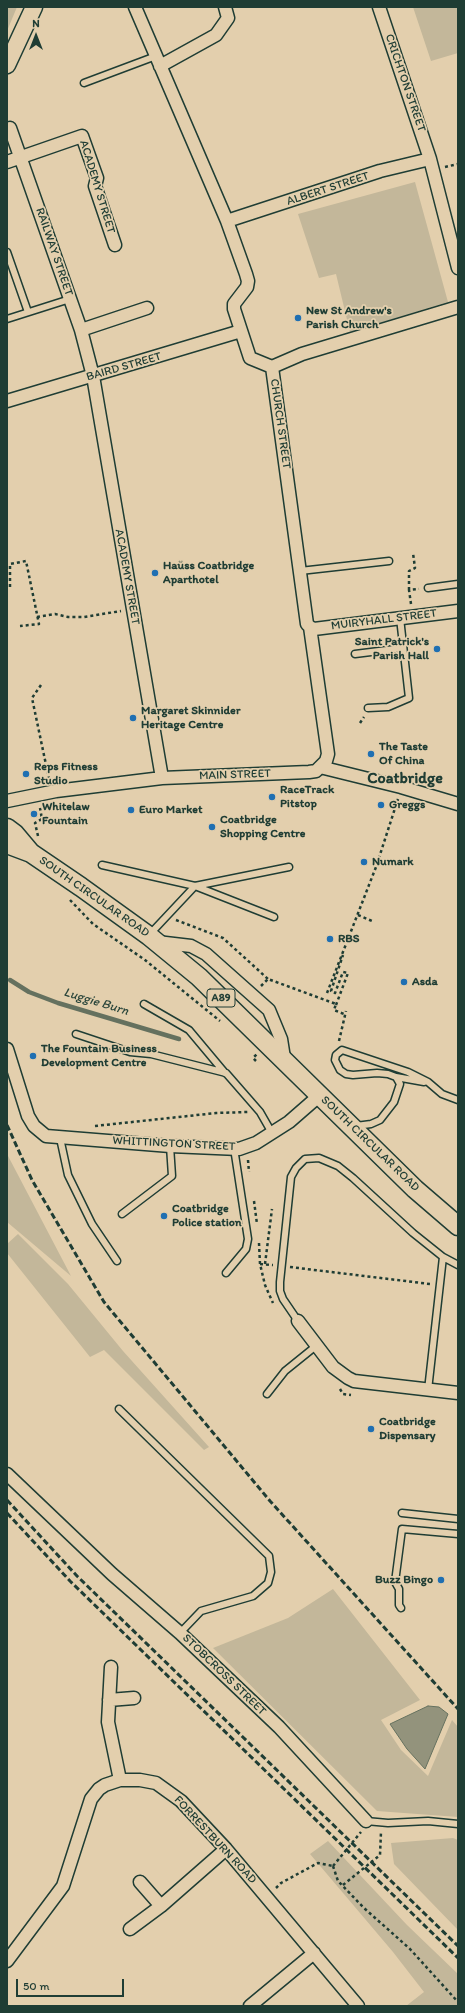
<!DOCTYPE html>
<meta charset="utf-8">
<style>
body{margin:0}
#map{position:relative;width:465px;height:2013px;overflow:hidden;background:#e3cfad;font-family:Itim,sans-serif}
canvas{display:block}
.frame{position:absolute;inset:0;border:8px solid #1f3d34;pointer-events:none}
.north{position:absolute;left:16px;top:16px;width:40px;height:40px;-webkit-text-stroke:3px #e3cfad;paint-order:stroke;rotate:0deg;font-size:11px;font-weight:700;line-height:16px;text-align:center;color:#1f3d34}
.north::after{content:'';display:block;margin:auto;width:14px;height:18px;background:#1f3d34;clip-path:polygon(50% 0,100% 100%,50% 72%,0 100%)}
.scale{position:absolute;left:16px;top:1979px;width:108px;height:18px;box-sizing:border-box;border:2px solid #1f3d34;border-top:0;padding-left:5px;font-size:12px;line-height:14px;white-space:nowrap;color:#1f3d34;-webkit-text-stroke:3px #e3cfad;paint-order:stroke}
</style>
<div id="map">
<canvas width="465" height="2013"></canvas>
<div class="frame"></div>
<div class="north">N</div>
<div class="scale">50 m</div>
</div>
<script>
const c = document.querySelector('canvas').getContext('2d');
c.lineJoin = 'round';
function paint(path, color) {
  c.fillStyle = color;
  c.fill(path, 'evenodd');
}
function poly(rows) {
  const path = new Path2D();
  for (const r of rows) {
    path.moveTo(r[0], r[1]);
    for (let i = 2; i < r.length; i += 2) path.lineTo(r[i], r[i + 1]);
  }
  return path;
}
function trace(path, color, width, dash) {
  c.strokeStyle = color;
  c.lineWidth = width;
  c.lineCap = dash ? 'butt' : 'round';
  c.setLineDash(dash || []);
  c.stroke(path);
}
function label(font, color, halo, rows, align = 'center') {
  c.font = font + ' Itim,sans-serif';
  c.lineWidth = 3.5;
  c.setLineDash([]);
  c.textBaseline = 'middle';
  c.strokeStyle = halo;
  c.fillStyle = color;
  for (const [text, x, y, turn = 0] of rows) {
    c.save();
    c.translate(x, y);
    c.rotate((+turn || 0) * Math.PI / 180);
    c.textAlign = isNaN(turn) ? turn : align;
    if (halo) c.strokeText(text, 0, 0);
    c.fillText(text, 0, 0);
    c.restore();
  }
}
const green = poly([
 [7,7,17,7,7,31],
 [413,7,458,7,458,53,431,61],
 [415,182,448,302,350,332,336,274,319,278,298,214],
 [7,1154,71,1276,7,1222],
 [18,1234,68,1284,123,1351,209,1447,204,1450,104,1350,90,1357,7,1253,7,1244],
 [333,1589,420,1700,381,1720,401,1750,428,1776,452,1720,458,1727,458,1817,377,1811,213,1648,288,1618],
 [453,1838,458,1840,458,1930,394,1864,391,1843],
 [328,1841,407,1925,458,1974,458,2006,406,2006,424,1992,393,1952,310,1854]
]);
const water = poly([
 [428,1706,439,1707,448,1714,425,1769,407,1749,390,1724,428,1706]
]);
const stream = poly([
 [10,980,29,992,58,1003,179,1039]
]);
const path = poly([
 [445,167,458,164],
 [10,587,10,564,26,561,39,624,20,626],
 [409,590,409,571,415,568,413,553],
 [411,604,409,590,419,589],
 [37,617,55,614,68,617,84,617,121,611],
 [41,685,32,698,49,779],
 [360,723,364,717],
 [38,836,35,823,42,819,40,808],
 [70,900,93,924,145,960,220,1021],
 [358,915,372,921],
 [176,920,223,938,268,979],
 [261,986,268,979,336,1004,334,1010,344,1014],
 [327,993,376,867,398,799],
 [336,1005,348,973,343,972,335,993,331,991,343,955],
 [339,1041,346,1011],
 [256,1061,253,1058,257,1054],
 [95,1126,216,1113,248,1112],
 [248,1160,249,1172],
 [254,1201,257,1224],
 [259,1243,260,1264,265,1285,273,1303],
 [260,1264,273,1265],
 [265,1264,272,1209],
 [290,1267,430,1284],
 [340,1389,343,1394,351,1395],
 [333,1866,338,1881,364,1908,410,1949,458,2002],
 [333,1866,361,1832],
 [343,1885,380,1855,381,1832],
 [276,1888,281,1883,318,1863,333,1866]
]);
const lane = poly([
 [84,83,156,56],
 [7,252,28,312],
 [7,319,70,299],
 [300,571,389,561],
 [428,588,458,584],
 [355,654,403,648],
 [368,708,388,707,409,698,400,618],
 [102,865,195,886,274,917],
 [150,934,195,886,289,867],
 [144,1004,189,1030,225,1073],
 [76,1034,130,1052,151,1054,226,1073,260,1112,272,1133],
 [396,1077,424,1082],
 [356,1126,371,1124,380,1120,394,1102,400,1084,396,1077,388,1074,377,1073,353,1075,346,1074,340,1070,335,1060,336,1055,342,1050,408,1072,428,1082,442,1094,458,1100],
 [60,1138,68,1175,92,1224,117,1261],
 [122,1214,172,1176,170,1146],
 [226,1273,246,1249,248,1239,234,1148],
 [298,1321,283,1299,280,1291,280,1282,291,1177,296,1168,305,1159,319,1158,338,1166,353,1178,413,1233,443,1257,458,1265],
 [428,1390,443,1257],
 [267,1394,285,1371,316,1346],
 [119,1409,269,1556,271,1572,268,1583,253,1596,201,1611,180,1633],
 [402,1513,458,1519],
 [401,1608,399,1605,399,1589,395,1582,402,1529,458,1534],
 [366,1821,388,1823,428,1821,458,1824]
]);
const street = poly([
 [379,7,430,159,458,268],
 [160,66,216,35,228,18,225,7],
 [10,128,81,330,93,376,162,778],
 [7,162,82,136,97,178,95,186,115,245],
 [227,221,380,171,430,159],
 [81,330,147,308],
 [272,367,302,354,458,307],
 [7,401,241,331],
 [310,627,314,629,458,611],
 [320,767,401,787,458,804],
 [7,801,56,791,162,778,309,772,316,771,326,761,328,754,310,627,307,624,272,367,250,358,234,309,234,304,247,287,248,281,246,274,227,221,135,7],
 [157,942,191,946,206,954,269,1010,281,1039,284,1058],
 [7,1049,28,1116,34,1126,46,1136,170,1146,239,1149,256,1143,289,1122,320,1095],
 [298,1321,333,1367,348,1378,354,1381,458,1393],
 [7,1474,112,1574,180,1633,279,1727,366,1821],
 [111,1667,108,1722,120,1780],
 [109,1700,134,1698],
 [140,1882,161,1906],
 [130,1929,161,1906,226,1849],
 [7,1961,63,1886,91,1799,99,1789,105,1785,120,1780,140,1780,156,1783,181,1801,226,1849,358,2006],
 [250,2006,314,1953]
]);
const secondary = poly([
 [7,65,34,7]
]);
const primary = poly([
 [7,828,15,834,31,853],
 [7,844,31,853,81,887,149,936,199,977,415,1189,458,1226]
]);
const rail = poly([
 [7,1125,32,1180,104,1302,270,1501,458,1709],
 [7,1500,77,1576,458,1946],
 [7,1513,70,1581,458,1958]
]);
const markers = [
 [298,318,4,"#1f6fb2"],
 [155,573,4,"#1f6fb2"],
 [437,649,4,"#1f6fb2"],
 [133,718,4,"#1f6fb2"],
 [371,754,4,"#1f6fb2"],
 [26,774,4,"#1f6fb2"],
 [272,797,4,"#1f6fb2"],
 [381,805,4,"#1f6fb2"],
 [131,810,4,"#1f6fb2"],
 [34,814,4,"#1f6fb2"],
 [212,827,4,"#1f6fb2"],
 [364,862,4,"#1f6fb2"],
 [330,939,4,"#1f6fb2"],
 [404,982,4,"#1f6fb2"],
 [33,1056,4,"#1f6fb2"],
 [164,1216,4,"#1f6fb2"],
 [371,1429,4,"#1f6fb2"],
 [441,1580,4,"#1f6fb2"]
];
const shields = [
 [221,998,28]
];
const shieldNames = [
 ["A89",221,998]
];
const streetNames = [
 ["CRICHTON STREET",405,83,71],
 ["ACADEMY STREET",97,187,73],
 ["ALBERT STREET",328,189,-18],
 ["RAILWAY STREET",54,252,71],
 ["BAIRD STREET",124,367,-16],
 ["CHURCH STREET",280,424,82],
 ["ACADEMY STREET",127,577,80],
 ["MUIRYHALL STREET",384,620,-7],
 ["MAIN STREET",235,775,-2],
 ["SOUTH CIRCULAR ROAD",94,897,35],
 ["WHITTINGTON STREET",174,1144,3],
 ["SOUTH CIRCULAR ROAD",370,1144,44],
 ["STOBCROSS STREET",224,1675,44],
 ["FORRESTBURN ROAD",215,1840,47]
];
const poiNames = [
 ["New St Andrew's",306,311],
 ["Parish Church",306,325],
 ["Haŭss Coatbridge",163,566],
 ["Aparthotel",163,580],
 ["Saint Patrick's",429,642,"right"],
 ["Parish Hall",429,656,"right"],
 ["Margaret Skinnider",141,711],
 ["Heritage Centre",141,725],
 ["The Taste",379,747],
 ["Of China",379,761],
 ["Reps Fitness",34,767],
 ["Studio",34,781],
 ["RaceTrack",280,790],
 ["Pitstop",280,804],
 ["Greggs",389,805],
 ["Whitelaw",42,807],
 ["Fountain",42,821],
 ["Euro Market",139,810],
 ["Coatbridge",220,820],
 ["Shopping Centre",220,834],
 ["Numark",372,862],
 ["RBS",338,939],
 ["Asda",412,982],
 ["The Fountain Business",41,1049],
 ["Development Centre",41,1063],
 ["Coatbridge",172,1209],
 ["Police station",172,1223],
 ["Coatbridge",379,1422],
 ["Dispensary",379,1436],
 ["Buzz Bingo",433,1580,"right"]
];
const waterNames = [
 ["Luggie Burn",96,1002,17]
];
const districtNames = [
 ["Coatbridge",405,779]
];
paint(green, '#c3b79a');
paint(water, '#93937c');
trace(water, '#65715f', 1);
trace(stream, '#65715f', 4.5);
trace(lane, '#1f3d34', 9);
trace(street, '#1f3d34', 15);
trace(secondary, '#1f3d34', 19);
trace(primary, '#1f3d34', 21);
trace(path, '#1f3d34', 2.5, [3, 3]);
trace(lane, '#e3cfad', 6);
trace(street, '#e3cfad', 12);
trace(secondary, '#e3cfad', 16);
trace(primary, '#e3cfad', 18);
trace(rail, '#1f3d34', 3, [6, 3]);
for (const [x, y, r, color] of markers) {
  const dot = new Path2D();
  dot.arc(x, y, r, 0, 2 * Math.PI);
  c.fillStyle = color;
  c.fill(dot);
  trace(dot, '#e3cfad', 1.5);
}
for (const [x, y, w] of shields) {
  const box = new Path2D();
  box.roundRect(x - w / 2, y - 9, w, 18, 3);
  c.fillStyle = '#e3cfad';
  c.fill(box);
  trace(box, '#1f3d34', 1);
}
label('bold 11px', '#1f3d34', null, shieldNames);
label('12px', '#1f3d34', '#e3cfad', streetNames);
label('bold 12px', '#1f3d34', '#e3cfad', poiNames, 'left');
label('italic 13px', '#2b463b', '#e3cfad', waterNames);
label('bold 16px', '#1f3d34', '#e3cfad', districtNames);
</script>
